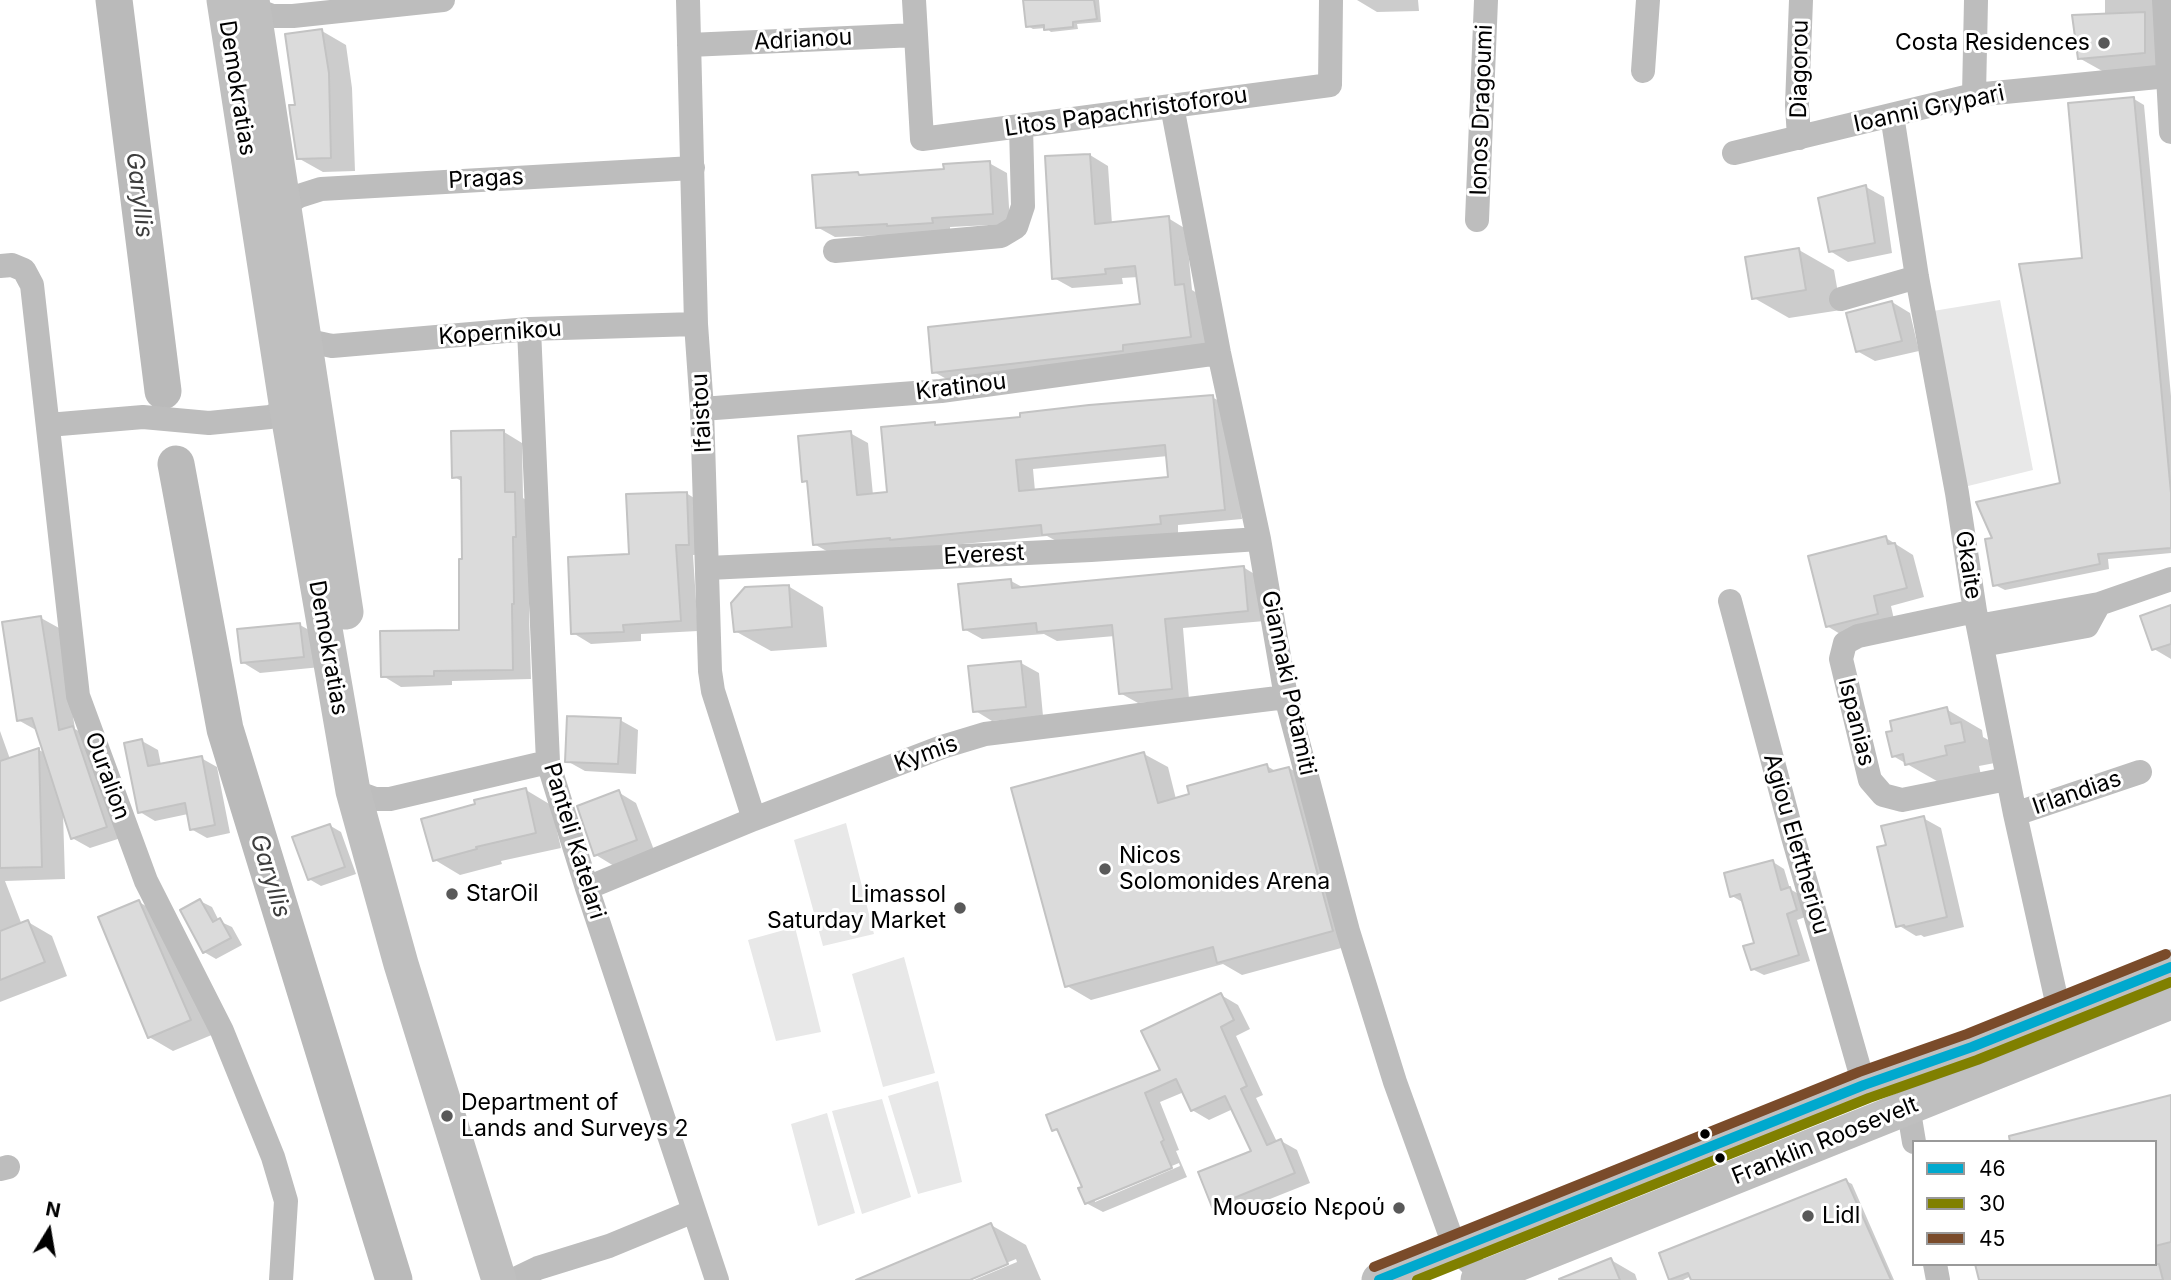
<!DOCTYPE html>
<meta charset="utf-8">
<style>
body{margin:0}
#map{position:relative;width:2171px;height:1280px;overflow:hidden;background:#fff;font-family:Inter,sans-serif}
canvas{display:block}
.legend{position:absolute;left:1912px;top:1140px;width:245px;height:126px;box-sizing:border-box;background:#fff;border:2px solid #999;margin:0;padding:9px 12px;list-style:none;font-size:21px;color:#000}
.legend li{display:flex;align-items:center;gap:14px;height:35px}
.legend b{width:35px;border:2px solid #999}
.north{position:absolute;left:14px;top:1196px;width:70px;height:70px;-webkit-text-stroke:5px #fff;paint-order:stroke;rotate:11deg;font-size:19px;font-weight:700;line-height:28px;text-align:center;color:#000}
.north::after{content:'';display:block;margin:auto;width:24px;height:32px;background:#000;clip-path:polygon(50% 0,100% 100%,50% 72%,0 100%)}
</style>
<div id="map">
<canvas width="2171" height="1280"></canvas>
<ul class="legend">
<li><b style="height:9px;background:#00a9ce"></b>46</li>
<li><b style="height:9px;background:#808000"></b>30</li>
<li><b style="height:9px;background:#7a4b2a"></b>45</li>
</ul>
<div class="north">N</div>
</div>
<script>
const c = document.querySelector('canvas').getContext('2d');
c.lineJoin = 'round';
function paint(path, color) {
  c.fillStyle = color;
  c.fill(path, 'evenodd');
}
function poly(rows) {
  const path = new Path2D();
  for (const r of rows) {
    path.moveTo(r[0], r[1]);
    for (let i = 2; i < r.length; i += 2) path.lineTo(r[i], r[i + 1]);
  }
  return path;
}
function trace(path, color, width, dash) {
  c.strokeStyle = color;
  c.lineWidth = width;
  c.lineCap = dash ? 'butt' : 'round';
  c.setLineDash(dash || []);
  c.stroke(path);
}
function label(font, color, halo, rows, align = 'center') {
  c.font = font + ' Inter,sans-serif';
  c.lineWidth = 6;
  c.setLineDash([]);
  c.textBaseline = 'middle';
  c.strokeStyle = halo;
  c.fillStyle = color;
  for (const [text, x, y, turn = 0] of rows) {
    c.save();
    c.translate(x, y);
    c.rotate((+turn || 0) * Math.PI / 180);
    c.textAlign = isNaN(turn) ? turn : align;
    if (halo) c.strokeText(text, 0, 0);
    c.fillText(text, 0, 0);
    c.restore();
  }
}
const green = poly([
 [2000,300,2033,470,1964,487,1933,311],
 [846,823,874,934,823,946,794,840],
 [795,927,821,1032,776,1041,748,940],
 [904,957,935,1073,883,1087,852,974],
 [938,1081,962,1182,918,1194,888,1096],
 [882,1099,911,1197,862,1214,832,1111],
 [827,1113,855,1213,818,1226,791,1124]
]);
const shadow = poly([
 [1025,0,1099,0,1101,22,1077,24,1078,29,1051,32,1046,28,1033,29,1028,26],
 [1357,0,1418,0,1419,11,1377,12],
 [2105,0,2157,0,2169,66,2104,72,2079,58,2105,16],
 [322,31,346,45,352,88,355,171,323,172,298,158,297,107],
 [2134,99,2144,105,2171,396,2171,553,2108,559,2109,569,2005,590,1995,585,1995,539,2062,484,2084,260],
 [1090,155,1108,166,1112,224,1168,218,1186,229,1192,290,1202,296,1208,347,952,382,934,372,1142,305,1139,277,1122,278,1123,284,1072,288,1054,278],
 [989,163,1007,173,1010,224,950,227,950,233,835,237,817,227,858,174,862,176,946,171],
 [1866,187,1884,197,1892,253,1848,262,1830,251],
 [1799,250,1834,270,1841,310,1789,318,1754,298],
 [1892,302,1910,313,1919,351,1875,361,1857,351],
 [1212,397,1230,407,1242,519,1178,525,1178,533,1062,544,1047,536,910,549,832,554,814,544,809,484,804,481,850,433,868,443,873,495,889,493,934,424,939,426],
 [1168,456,1170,479,1035,491,1033,469],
 [504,432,522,443,523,498,532,504,529,614,531,679,452,681,452,685,401,687,383,676,460,631,464,561,463,482,453,476],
 [686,493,704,504,706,554,693,555,698,631,641,634,641,641,591,644,573,633,631,556],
 [1886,538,1913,555,1924,597,1891,606,1895,624,1845,637,1827,626],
 [1243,567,1261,578,1265,621,1183,628,1189,699,1138,703,1120,693,1115,636,1057,641,1044,634,982,639,964,629,1011,581,1024,588],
 [788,586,823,607,827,647,771,651,735,631],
 [2171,607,2171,659,2154,649],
 [41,618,59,628,75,729,91,738,124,837,90,848,72,838,63,813,65,879,5,881,22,925,28,922,52,936,67,976,0,1002,0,731,10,759,39,750,45,753,36,730,18,720],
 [300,625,318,635,321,667,260,673,242,662],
 [1021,663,1039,673,1043,716,992,721,974,710],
 [1946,709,1982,730,1983,737,1996,744,2000,762,1979,766,1981,775,1942,784,1893,756],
 [620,720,638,730,636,774,585,771,567,761],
 [142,741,158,750,161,765,201,758,217,767,230,833,207,838,191,829,188,814,155,821,140,812],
 [1144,754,1168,767,1176,799,1267,766,1277,772,1289,768,1313,782,1356,944,1242,975,1223,964,1091,1000,1067,986],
 [526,790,551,805,561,848,501,861,502,864,460,875,435,860],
 [618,792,636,803,654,850,614,866,596,855],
 [1923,818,1941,828,1964,927,1924,937,1921,935,1916,936,1898,925,1888,847],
 [329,825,341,832,356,874,321,886,309,879],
 [1773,862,1784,869,1790,889,1802,896,1808,916,1797,920,1810,961,1764,975,1752,969,1756,944,1744,903,1732,896],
 [200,901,212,907,219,921,232,927,242,945,216,959,204,952],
 [139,902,163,916,214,1034,173,1051,149,1037],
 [1221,995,1238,1005,1250,1029,1236,1036,1263,1095,1256,1098,1277,1142,1281,1141,1297,1150,1310,1183,1230,1215,1213,1206,1253,1152,1233,1109,1209,1120,1192,1110,1184,1092,1160,1102,1179,1150,1176,1151,1187,1177,1103,1212,1086,1203,1084,1187,1060,1133,1054,1129,1162,1071],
 [1179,1163,1180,1166,1095,1202,1095,1198],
 [2171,1097,2171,1280,1981,1280,2155,1264,2155,1142],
 [1846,1181,1852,1184,1894,1280,1693,1280,1691,1276,1683,1280,1671,1280,1662,1254],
 [991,1225,1026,1245,1041,1280,974,1280,1017,1262,1016,1259,965,1280,882,1280],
 [1611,1260,1635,1274,1637,1280,1562,1280]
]);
const river = poly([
 [114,0,163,391],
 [176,464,225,729,394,1280]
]);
const building = poly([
 [1023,0,1094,0,1097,19,1073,22,1073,27,1044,30,1044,25,1026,27,1023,0],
 [2145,12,2145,53,2078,59,2072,15,2145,12],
 [322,29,329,73,331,158,297,159,290,113,289,105,295,105,285,34,322,29],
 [2134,97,2171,493,2171,548,2098,554,2100,564,1993,586,1985,539,1992,538,1976,502,2060,483,2019,264,2082,258,2068,103,2134,97],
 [1090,154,1095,224,1169,216,1175,285,1184,284,1191,337,1123,345,1123,351,932,373,928,327,1140,304,1135,266,1105,269,1106,274,1052,279,1045,156,1090,154],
 [990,161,993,214,932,218,933,223,887,226,887,224,816,228,812,175,858,172,859,175,944,169,943,164,990,161],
 [1866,185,1875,243,1829,252,1818,198,1866,185],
 [1799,248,1806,290,1752,299,1745,257,1799,248],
 [1892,301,1902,341,1856,352,1846,313,1892,301],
 [1213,395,1225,510,1160,516,1161,524,1042,535,1041,525,890,540,890,538,813,545,807,481,802,482,798,436,851,431,857,495,887,492,881,427,935,422,935,425,1020,417,1020,413,1089,405,1213,395],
 [1165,445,1168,477,1019,491,1016,460,1165,445],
 [504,430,505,492,515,492,516,537,513,537,514,604,512,604,513,670,434,671,434,676,381,677,380,631,459,630,459,559,462,559,461,477,452,478,451,431,504,430],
 [687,492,689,545,676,545,681,621,623,625,624,632,571,634,568,557,629,554,626,494,687,492],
 [1886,536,1888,544,1895,543,1907,588,1874,596,1878,614,1826,627,1808,556,1886,536],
 [1244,566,1248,611,1165,619,1172,689,1119,694,1112,625,1037,632,1036,623,963,630,958,584,1011,579,1012,588,1244,566],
 [789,585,792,627,734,632,731,603,745,587,789,585],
 [2171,605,2171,644,2152,650,2140,616,2171,605],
 [41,616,59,730,73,726,107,827,71,839,32,718,17,721,2,622,41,616],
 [300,623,304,657,241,663,237,629,300,623],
 [1021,661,1026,707,973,712,968,666,1021,661],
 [1947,707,1951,724,1961,722,1965,742,1945,746,1947,755,1905,765,1903,754,1892,757,1886,732,1892,731,1890,721,1947,707],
 [567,716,621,718,618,764,565,762,567,716],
 [142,739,148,766,202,756,215,825,190,830,185,803,138,813,124,743,142,739],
 [39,748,42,867,0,868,0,761,39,748],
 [1144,752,1158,803,1189,794,1187,786,1267,764,1269,772,1289,767,1333,931,1217,963,1213,947,1065,987,1011,788,1144,752],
 [526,788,536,833,476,847,477,849,433,861,421,819,475,804,474,800,526,788],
 [619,790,637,840,594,856,577,806,619,790],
 [1924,816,1947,917,1905,927,1904,925,1896,927,1877,847,1886,845,1881,826,1924,816],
 [330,824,345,867,308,880,292,837,330,824],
 [1773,860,1781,890,1790,887,1797,910,1787,914,1799,955,1751,970,1743,946,1754,943,1740,894,1730,897,1724,873,1773,860],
 [200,899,213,922,220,918,231,938,203,953,180,910,200,899],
 [139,900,191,1020,148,1038,98,917,139,900],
 [28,920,45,962,0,980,0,931,28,920],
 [1221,993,1234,1020,1221,1027,1247,1086,1241,1089,1267,1145,1281,1139,1295,1173,1212,1207,1198,1172,1251,1151,1225,1096,1191,1111,1176,1079,1145,1093,1164,1140,1161,1142,1172,1168,1085,1204,1078,1188,1082,1187,1069,1157,1057,1129,1052,1131,1046,1115,1160,1070,1141,1031,1221,993],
 [2171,1095,2171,1242,2155,1246,2155,1142,2010,1142,2009,1136,2171,1095],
 [1846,1179,1891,1280,1691,1280,1688,1273,1669,1280,1659,1253,1846,1179],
 [991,1223,1008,1264,970,1280,856,1280,991,1223],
 [1611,1258,1620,1280,1560,1280,1559,1279,1611,1258],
 [1975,1264,2159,1264,2163,1280,1979,1280,1975,1264]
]);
const street = poly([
 [688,0,696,324,702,409,710,671,713,691,754,819],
 [914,0,922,139,1330,85,1331,0],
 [2164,0,2171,132],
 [254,9,272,16,293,16,443,0],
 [689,45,916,35],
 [1643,71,1648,0],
 [1974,95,1976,0],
 [1172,106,1219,353,1259,539,1286,697,1348,931,1395,1082,1455,1248,1487,1280],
 [1892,115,1917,277,1957,493,1975,611,2015,814,2059,1011],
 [1799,138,1797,105,1801,0],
 [1734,153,1974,95,2168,76],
 [283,206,299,196,321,189,693,168],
 [1477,220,1486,0],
 [835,251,1001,236,1016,227,1023,206,1021,126],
 [0,266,12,265,24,270,32,285,78,696,146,881,222,1031,273,1157,286,1201,281,1280],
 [1841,299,1917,277],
 [529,329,548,762,587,888,717,1280],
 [304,340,332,346,529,329,696,324],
 [702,409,941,391,1219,353],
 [48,425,143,417,209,423,270,417,287,409],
 [708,568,1091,550,1259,539],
 [1730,601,1793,837,1864,1085],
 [1975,611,1858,636,1845,643,1841,659,1870,780,1883,795,1902,800,2007,779],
 [1978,626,2099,604,2171,579],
 [1982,645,2087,626,2099,604],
 [353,791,375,799,390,799,548,762],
 [2015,814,2140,772],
 [587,888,754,819,942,747,985,734,1286,697],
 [1908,1106,1914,1142],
 [0,1169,8,1167],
 [1935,1264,1938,1280],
 [513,1280,538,1268,609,1246,694,1211]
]);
const secondary = poly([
 [224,0,287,409,353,791,401,964,499,1280],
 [252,0,346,612],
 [1379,1280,1864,1085,1972,1047,2171,967],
 [1478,1280,2171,1002]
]);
const bus1 = poly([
 [1379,1280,1864,1085,1972,1047,2171,967]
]);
const bus2 = poly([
 [1417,1280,1869,1098,1977,1060,2171,982]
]);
const bus3 = poly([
 [1374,1267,1859,1072,1967,1034,2166,954]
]);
const markers = [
 [2104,43,7,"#595959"],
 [1105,869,7,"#595959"],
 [452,894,7,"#595959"],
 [960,908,7,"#595959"],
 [447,1116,7,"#595959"],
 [1705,1134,6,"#000"],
 [1720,1158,6,"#000"],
 [1399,1208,7,"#595959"],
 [1808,1216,7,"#595959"]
];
const streetNames = [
 ["Adrianou",803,40,-3],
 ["Diagorou",1800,69,-89],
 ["Demokratias",237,88,81],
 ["Ioanni Grypari",1929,109,-12],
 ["Ionos Dragoumi",1482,110,-88],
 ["Litos Papachristoforou",1126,112,-8],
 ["Pragas",486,179,-3],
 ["Kopernikou",500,333,-4],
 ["Kratinou",961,387,-7],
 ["Ifaistou",702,413,-93],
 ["Everest",984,555,-3],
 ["Gkaite",1968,565,81],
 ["Demokratias",328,648,80],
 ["Giannaki Potamiti",1288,683,78],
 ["Ispanias",1856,722,76],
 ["Kymis",926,754,-20],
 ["Ouralion",107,776,70],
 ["Irlandias",2077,793,-19],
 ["Panteli Katelari",574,841,73],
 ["Agiou Eleftheriou",1796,844,74],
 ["Franklin Roosevelt",1825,1141,-22]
];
const poiNames = [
 ["Costa Residences",2090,43,"right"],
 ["Nicos",1119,856],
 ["Solomonides Arena",1119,882],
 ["StarOil",466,894],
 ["Limassol",946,895,"right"],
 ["Saturday Market",946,921,"right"],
 ["Department of",461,1103],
 ["Lands and Surveys 2",461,1129],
 ["Μουσείο Νερού",1385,1208,"right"],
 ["Lidl",1822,1216]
];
const waterNames = [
 ["Garyllis",139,195,83],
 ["Garyllis",270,876,73]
];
paint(green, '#e8e8e8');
paint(shadow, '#0003');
trace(river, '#bababa', 37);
paint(building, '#dbdbdb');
trace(building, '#c3c3c3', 2);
trace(street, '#bdbdbd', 24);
trace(secondary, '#bfbfbf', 35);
trace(bus1, '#00a9ce', 10);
trace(bus2, '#808000', 10);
trace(bus3, '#7a4b2a', 10);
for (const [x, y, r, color] of markers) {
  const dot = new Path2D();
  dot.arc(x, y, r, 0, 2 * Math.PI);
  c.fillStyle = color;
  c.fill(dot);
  trace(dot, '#fff', 2.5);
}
label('23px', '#000', '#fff', streetNames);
label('23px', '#000', '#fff', poiNames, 'left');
label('italic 24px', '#3d3d3d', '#fff', waterNames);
</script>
